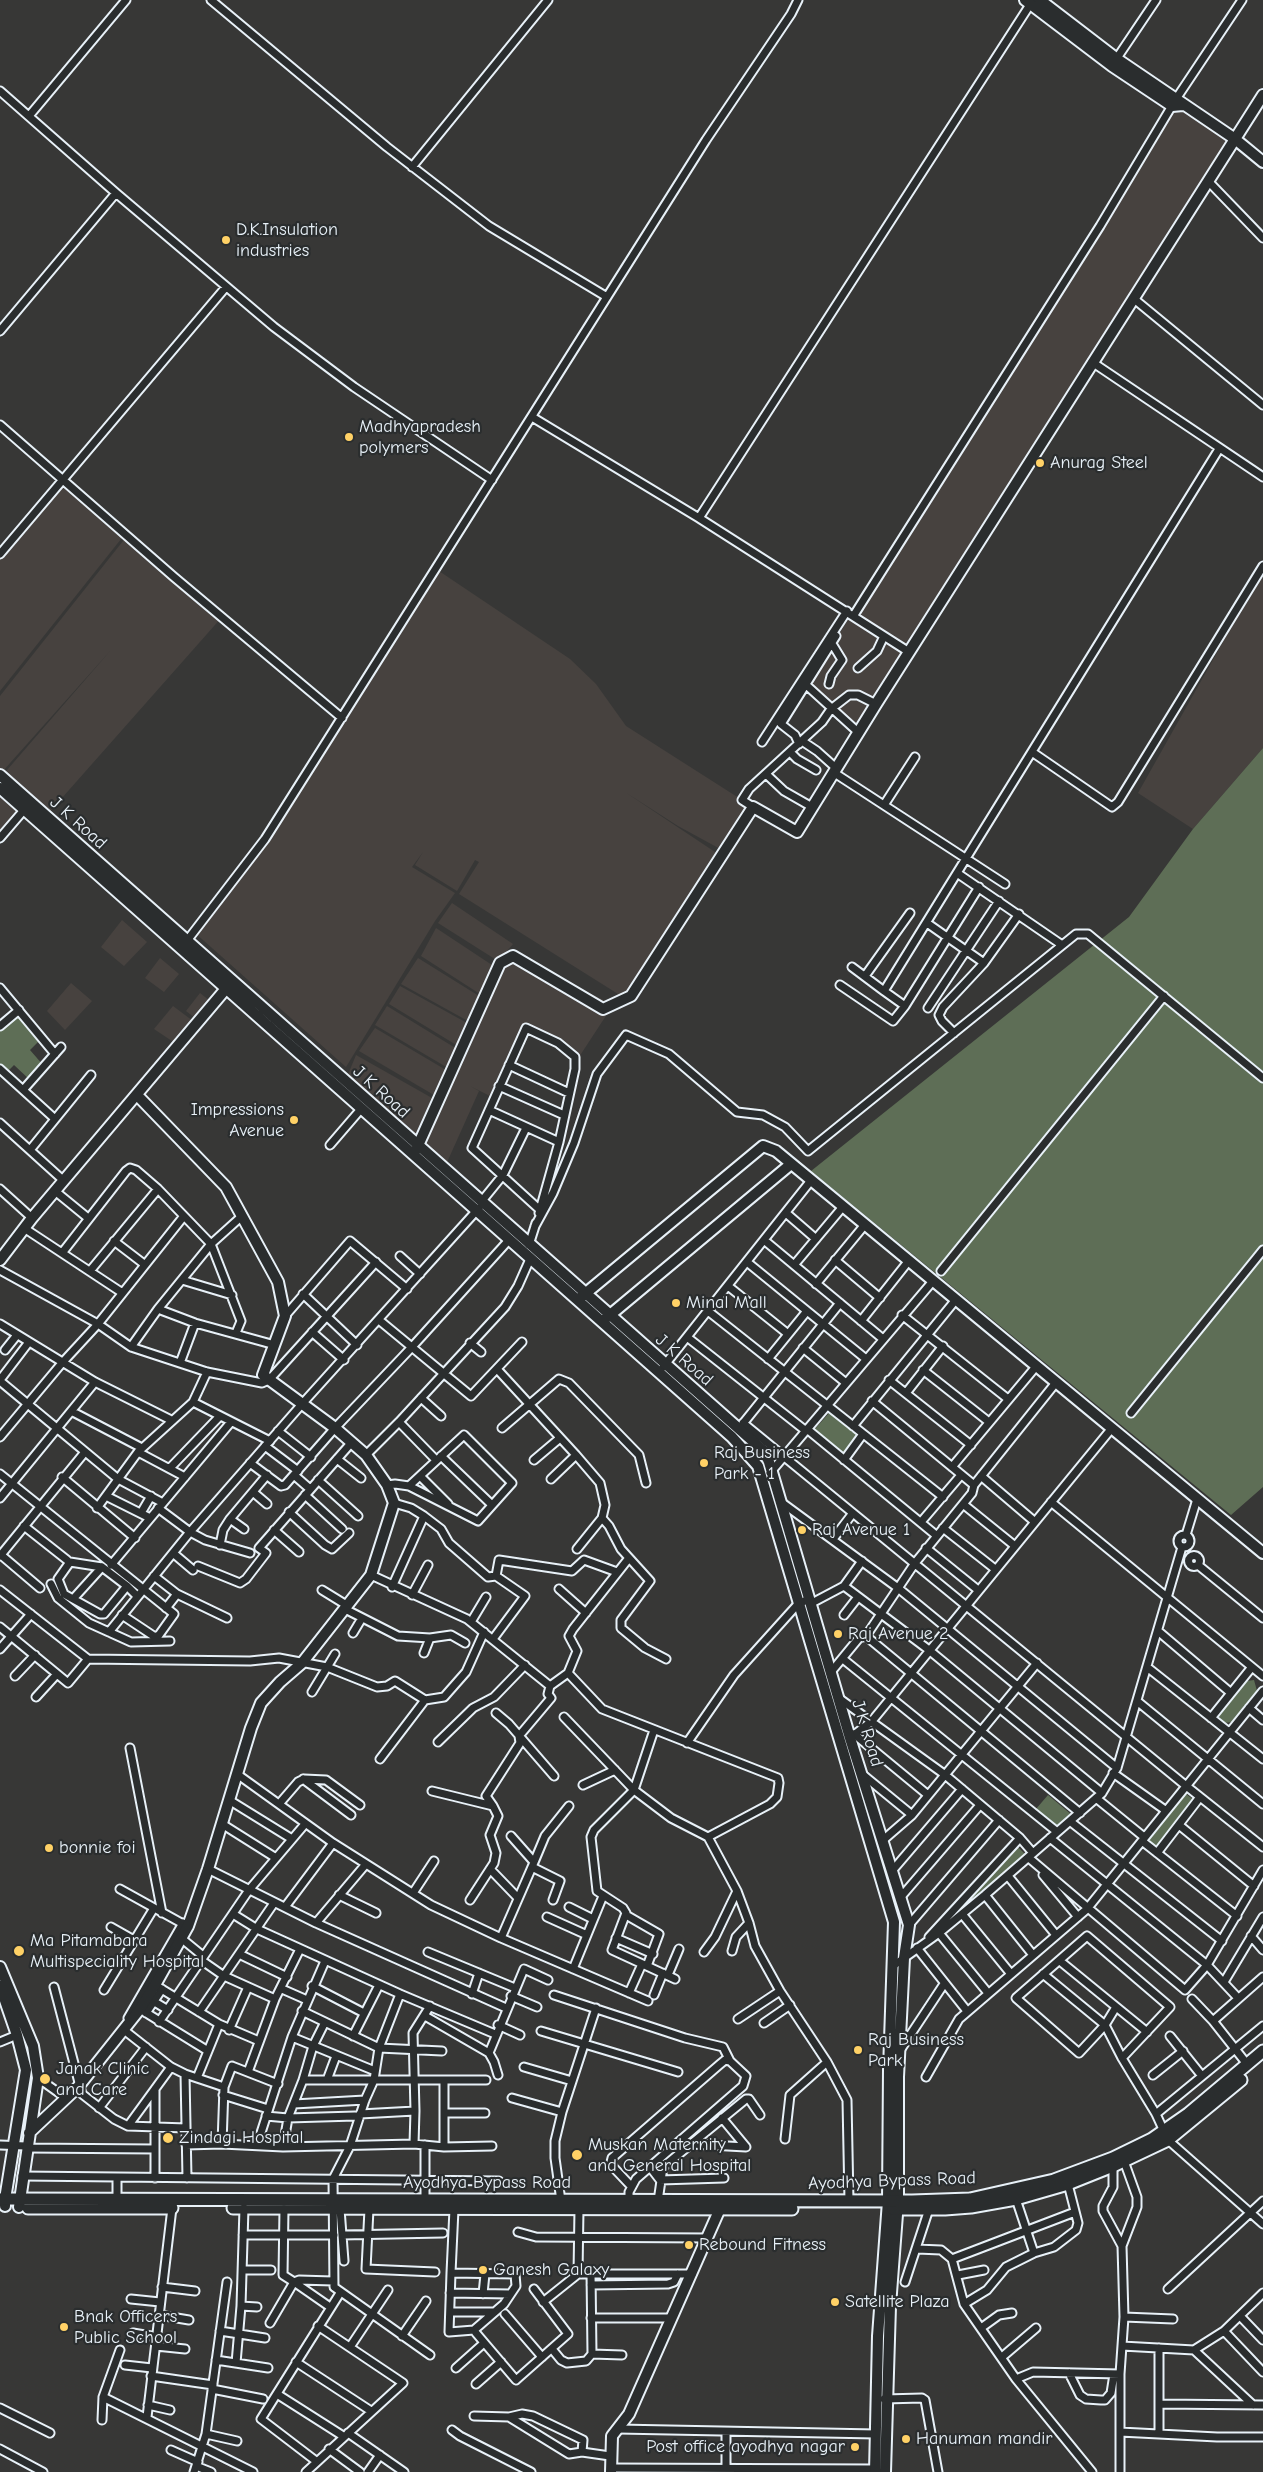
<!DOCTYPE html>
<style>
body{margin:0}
canvas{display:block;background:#373736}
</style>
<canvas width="1263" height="2472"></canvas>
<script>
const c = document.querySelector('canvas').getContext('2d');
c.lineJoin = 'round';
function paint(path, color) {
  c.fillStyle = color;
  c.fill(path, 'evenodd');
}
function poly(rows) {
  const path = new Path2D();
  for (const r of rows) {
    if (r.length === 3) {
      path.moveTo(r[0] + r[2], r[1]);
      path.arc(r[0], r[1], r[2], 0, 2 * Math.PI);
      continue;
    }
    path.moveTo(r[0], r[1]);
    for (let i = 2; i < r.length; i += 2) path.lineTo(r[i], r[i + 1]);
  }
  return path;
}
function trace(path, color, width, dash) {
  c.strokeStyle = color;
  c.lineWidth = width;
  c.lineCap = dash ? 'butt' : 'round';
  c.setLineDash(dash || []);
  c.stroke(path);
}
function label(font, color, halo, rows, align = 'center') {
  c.font = font + ' "Comic Neue",sans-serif';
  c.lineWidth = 4.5;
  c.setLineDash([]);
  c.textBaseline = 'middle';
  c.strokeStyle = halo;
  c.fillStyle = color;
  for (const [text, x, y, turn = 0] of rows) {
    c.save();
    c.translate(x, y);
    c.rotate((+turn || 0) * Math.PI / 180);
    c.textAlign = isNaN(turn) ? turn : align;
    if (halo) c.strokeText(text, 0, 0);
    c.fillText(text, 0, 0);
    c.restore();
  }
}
const built = poly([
 [1178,101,1235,139,858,732,806,686],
 [62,478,125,534,0,691,0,554],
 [127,536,222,617,46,816,1,777,111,650,2,772,0,770,0,696],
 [436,569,570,659,596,684,626,726,753,807,724,851,678,826,625,792,721,856,626,999,459,894,479,862,475,860,457,891,415,865,423,852,412,867,455,893,435,921,346,1067,194,932,250,859],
 [1263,571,1263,748,1193,829,1138,793],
 [0,788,24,810,0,838],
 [452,903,513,944,507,951,613,1005,579,1057,526,1028,494,1098,470,1086,479,1091,444,1169,418,1146,505,953,498,961,438,923],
 [122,920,147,942,124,966,101,947],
 [436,928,492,965,480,994,421,956],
 [160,958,179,974,164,992,145,978],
 [418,958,479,996,468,1021,401,984],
 [71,983,92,1001,65,1030,47,1011],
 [400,986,467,1023,458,1046,389,1004],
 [200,993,210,1001,195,1018,186,1011],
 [173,1006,193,1021,175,1043,154,1029],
 [387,1006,457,1049,448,1068,375,1025],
 [375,1028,446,1070,434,1095,359,1051],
 [356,1055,432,1098,416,1136,347,1077]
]);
const green = poly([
 [1263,748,1263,1487,1231,1515,811,1171,1129,917,1193,829],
 [18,1012,40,1040,30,1050,43,1065,30,1080,14,1065,7,1072,0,1066,0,1028],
 [830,1412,858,1435,843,1454,814,1430],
 [1254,1680,1257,1691,1232,1722,1224,1723,1218,1716,1247,1681],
 [1185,1793,1195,1801,1168,1837,1162,1840,1161,1845,1156,1847,1149,1840,1153,1833,1157,1831,1158,1827],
 [1048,1795,1072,1815,1056,1827,1036,1809],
 [1017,1846,1026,1855,940,1928]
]);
const street = poly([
 [211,0,387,147,489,226,607,297],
 [1115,61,1156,0],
 [0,91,116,193,274,327,354,387,492,480],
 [29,116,126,0],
 [412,167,548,0],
 [1209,182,1263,238],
 [1133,298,1263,405],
 [0,331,116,193],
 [1092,362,1263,477],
 [532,417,699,518,909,652],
 [0,425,174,577,342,718],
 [699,518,1033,0],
 [0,554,226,287],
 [854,615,1100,226,1176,99,1242,0],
 [858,668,877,651,884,636],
 [804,683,859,733],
 [829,684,831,676,842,660,831,642],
 [802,741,817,751,836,768],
 [762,742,847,611],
 [799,744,795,735,781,724,836,636],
 [790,752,797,759,816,770],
 [1032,752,1112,807,1118,802,1263,566],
 [833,772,1005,884],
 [766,774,784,791,812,807],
 [884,805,915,757],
 [753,807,742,800,749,789,822,722,831,709,849,695,858,695,876,704],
 [0,838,24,810],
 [957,873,1062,945],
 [979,887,905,1006,884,991,1219,449],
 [927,923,984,963],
 [186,942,265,839,706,140,791,14,798,0],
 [852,967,884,991],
 [865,976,910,913],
 [840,985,893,1021,905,1006],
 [0,988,55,1054],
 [928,1008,999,901],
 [0,1026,19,1010],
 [954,1033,942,1021,939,1015,943,1007,984,963,1019,914],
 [509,1065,569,1093],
 [0,1069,55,1119],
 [499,1086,564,1115],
 [23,1090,61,1047],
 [489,1110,559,1142],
 [0,1123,64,1181],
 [330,1145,361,1109],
 [30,1150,91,1075],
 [0,1189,32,1218],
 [55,1191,88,1218],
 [481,1202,503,1175,526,1128],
 [539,1213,540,1210,559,1142,575,1069,575,1057,558,1043,526,1028,472,1148,540,1210],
 [786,1213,816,1239],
 [535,1226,553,1193,574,1143,597,1074,626,1035,669,1054,737,1112,763,1115,785,1127,808,1151,1076,934,1088,934,1263,1078],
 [24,1228,121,1292],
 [764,1240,883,1339],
 [114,1241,144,1264],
 [529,1245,536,1223],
 [62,1253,126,1171,130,1168,136,1170,158,1189,211,1244,241,1321,236,1333],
 [400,1256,420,1274],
 [835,1260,880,1298],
 [747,1262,866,1359],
 [794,1265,841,1209],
 [0,1270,98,1324,131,1347,207,1372,262,1383,269,1380,376,1262],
 [90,1271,158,1189],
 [941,1271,1164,996],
 [182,1280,232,1295],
 [816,1284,863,1227],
 [728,1286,788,1334],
 [303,1294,357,1345],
 [158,1309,195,1323,275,1345],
 [708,1311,943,1497],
 [902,1315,1008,1399],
 [285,1316,350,1241,407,1289],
 [379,1320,471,1396,522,1342],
 [861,1321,907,1263],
 [0,1324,95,1382,171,1420],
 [312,1332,344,1360],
 [687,1337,806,1431],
 [470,1343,481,1352],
 [131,1347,158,1309,211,1244,242,1216],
 [803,1348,846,1383],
 [5,1350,17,1335],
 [768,1359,807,1311],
 [180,1363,195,1323],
 [663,1367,809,1183],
 [497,1369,576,1455,551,1479],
 [923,1370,989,1422],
 [0,1380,29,1342],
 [889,1380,971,1445],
 [0,1381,118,1479,163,1503],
 [906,1393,943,1346],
 [421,1398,441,1416],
 [872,1401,974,1485],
 [193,1402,270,1441],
 [73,1412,142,1448],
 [1131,1413,1263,1250],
 [399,1422,436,1460],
 [743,1423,1185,1785,1263,1847],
 [741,1426,840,1303],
 [853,1426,954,1302],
 [502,1428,559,1379,569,1383,639,1455,646,1483],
 [807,1429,937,1536],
 [278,1431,311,1457],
 [0,1437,62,1363,98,1324,184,1216],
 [265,1446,298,1471],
 [138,1452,185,1477],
 [366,1455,399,1422,505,1307,518,1286,530,1259],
 [576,1455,600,1483,605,1505,602,1518,577,1549],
 [441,1456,492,1505],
 [337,1459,361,1478],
 [534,1460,560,1438],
 [844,1460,863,1434],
 [250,1463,281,1486,285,1485,335,1428,412,1347,508,1241],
 [952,1467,1034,1369],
 [170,1468,220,1416],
 [770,1473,933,1281],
 [0,1474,174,1614,159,1635,155,1637,122,1615],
 [294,1475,310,1489],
 [420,1476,448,1504],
 [981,1476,1035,1522],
 [62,1477,135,1538],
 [318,1480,358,1516],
 [387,1485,395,1484,409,1486,478,1521,512,1483,464,1435,409,1486],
 [253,1492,267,1504],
 [305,1495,342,1529],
 [106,1496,150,1518],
 [0,1498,95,1382],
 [781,1502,898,1588,1117,1768],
 [1051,1502,1263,1676],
 [394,1503,411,1508,424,1516,441,1529,449,1543,488,1577,496,1576,525,1596,493,1639],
 [963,1504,1015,1546],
 [97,1508,138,1452,193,1402,207,1372],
 [158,1508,190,1532,205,1540,250,1553],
 [289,1512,325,1545,332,1549,349,1533],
 [141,1513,151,1496],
 [602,1518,609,1526,621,1549,650,1581,621,1620,621,1628,645,1648,666,1659],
 [230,1519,244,1529],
 [921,1522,961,1475],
 [24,1526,67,1560],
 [943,1528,995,1569],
 [274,1530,299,1552],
 [1184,1541,6],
 [1186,1535,1197,1499],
 [833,1539,853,1513],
 [220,1545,223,1530,230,1519,267,1475],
 [926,1548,978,1590],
 [173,1553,193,1570],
 [1,1555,40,1588],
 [1194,1561,5.5],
 [0,1556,85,1452],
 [111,1565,231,1422],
 [1198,1565,1263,1618],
 [198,1566,240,1583,246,1579,266,1553,259,1548,352,1442],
 [371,1575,467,1619,550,1686,568,1673,577,1651,569,1636,573,1629,629,1558],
 [154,1576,177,1594,227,1618],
 [496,1576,499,1560,572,1571,584,1560,617,1572],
 [51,1584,58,1598,89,1623,131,1642,170,1641],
 [127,1586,102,1567,70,1562,58,1579,64,1594,100,1614,104,1614,127,1586,137,1596],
 [844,1586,929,1650,1102,1793],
 [392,1587,424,1516],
 [559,1589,586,1613],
 [0,1590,88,1659,250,1661,279,1658,327,1667,377,1687,387,1686,395,1681,425,1700,444,1697,466,1672,484,1632],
 [322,1590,348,1606],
 [412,1595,428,1565],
 [73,1599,102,1567],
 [810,1604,844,1586,862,1561],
 [166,1608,177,1594],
 [345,1609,398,1636,430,1638,451,1635,465,1643],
 [844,1615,858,1597],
 [471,1622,486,1597],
 [0,1627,68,1683,88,1659],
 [1158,1631,1231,1693],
 [109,1632,190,1532,302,1404,479,1208],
 [353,1633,362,1618],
 [866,1636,1080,1813],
 [0,1649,31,1614],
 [424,1653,430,1638],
 [843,1659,1056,1831],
 [1147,1667,1263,1759],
 [831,1672,859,1638,866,1636,915,1563,972,1493,974,1485,1054,1385],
 [568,1673,602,1709,778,1778,779,1783,777,1797,770,1804,708,1837],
 [15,1676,35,1655],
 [312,1692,335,1654],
 [36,1697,57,1674],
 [840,1699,944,1774,1020,1838,1033,1853],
 [1137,1701,1263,1804],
 [1249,1708,1263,1720],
 [496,1713,509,1724,554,1776],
 [564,1717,634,1790,671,1818,708,1837,737,1891,749,1923,755,1946,780,1991,827,2062,847,2100,849,2201],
 [1211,1718,1252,1667],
 [654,1730,634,1790,594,1830,591,1837,597,1891,623,1908,626,1913,612,1950,675,1979],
 [854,1734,928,1795],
 [850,1738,872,1721,1112,1428],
 [438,1742,473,1708,494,1697,525,1665],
 [687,1743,734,1675,798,1604,809,1599],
 [130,1748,162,1913],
 [380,1759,425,1700],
 [1113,1773,1165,1810],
 [237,1774,333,1843,431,1905,501,1938,648,2001],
 [862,1774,912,1815],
 [303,1779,351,1815],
 [583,1785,615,1770],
 [432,1791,493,1806,498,1816,490,1835,496,1853,494,1863,470,1900],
 [1096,1798,1144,1837],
 [229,1800,292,1839],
 [279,1804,298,1782,304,1779,326,1780,360,1805],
 [493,1806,486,1796,520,1743,519,1736,551,1698,548,1694,550,1686],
 [1071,1822,1222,1941],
 [222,1824,276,1858],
 [1179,1825,1254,1886],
 [511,1836,534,1862],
 [1050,1838,1207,1965,1238,1998],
 [882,1841,912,1815,1037,1663],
 [1142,1841,1237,1916],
 [1157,1853,1200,1797],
 [1029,1858,1185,1990,1207,1965,1263,1870],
 [208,1869,316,1923,506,2008],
 [490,1869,518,1898],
 [892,1871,962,1789],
 [1043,1875,1078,1917],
 [1008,1876,1056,1935],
 [120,1889,185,1925],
 [413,1893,434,1861],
 [339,1895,376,1913],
 [985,1895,1033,1955],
 [900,1898,980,1805],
 [553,1900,560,1881,532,1867,545,1836,569,1806],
 [285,1907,333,1843],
 [569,1907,593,1919],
 [233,1914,257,1929,400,1994,495,2034],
 [962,1914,1011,1974],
 [626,1915,659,1934,647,1966],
 [547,1917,587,1935],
 [316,1923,366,1864],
 [909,1925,999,1820],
 [111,1927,134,1940],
 [939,1933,988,1993],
 [1251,1936,1263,1950],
 [929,1937,1020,1838],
 [181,1938,203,1956],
 [501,1938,532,1867],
 [616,1938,653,1954],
 [917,1948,967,2011],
 [732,1951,736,1937,749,1923],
 [428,1952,515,1988],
 [704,1952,715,1937,737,1891],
 [239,1954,287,1977],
 [201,1960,224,1976,275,1999],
 [1060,1961,1147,2032],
 [893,1966,939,1933,985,1895,1102,1793,1117,1768,1182,1547],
 [573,1969,603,1896],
 [1043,1974,1105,2025,1122,2058,1156,2114,1168,2140,1263,2224],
 [668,1975,679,1949],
 [1224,1982,1263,1917],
 [155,1985,219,2024,259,2041],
 [312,1986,364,2013],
 [54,1987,82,2094,114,2119,128,2126,186,2128],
 [282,1989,307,2000],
 [104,1990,154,1908],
 [629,1993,642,1964],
 [400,1994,379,2048,374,2080,365,2100,350,2146,333,2179,334,2287,430,2355],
 [472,1994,479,1973],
 [554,1995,685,2038,723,2047,730,2061],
 [654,1995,663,1973],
 [511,1996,537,2007],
 [1192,1999,1213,2021,1247,2064],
 [153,2001,168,2010],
 [1116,2007,1105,2025,1079,2053,1016,1998,1087,1936,1170,2007,1122,2058],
 [140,2009,208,2051],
 [302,2011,379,2048,442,2051],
 [199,2012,274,1903],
 [146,2013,162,1989],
 [425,2016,489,2053],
 [128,2018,183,1923],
 [738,2019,780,1991],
 [1213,2021,1263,1977],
 [159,2022,249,1890,305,1824],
 [764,2023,790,2005],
 [498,2025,520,2035],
 [124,2030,171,2067,185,2074,224,2087],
 [229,2030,248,1987],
 [541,2031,678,2072],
 [353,2036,379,1985],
 [1170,2036,1202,2076],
 [292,2037,375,2071],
 [0,2042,17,2035],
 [901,2049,944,1984],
 [524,2067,572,2081],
 [248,2072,275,1999,300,1949],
 [185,2074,187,2178],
 [498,2075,494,2062,489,2053,524,1969,548,1980],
 [1153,2075,1183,2051],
 [926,2077,959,2019,1087,1909,1263,1691],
 [38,2078,66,2098],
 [197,2078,219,2024],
 [303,2080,486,2080],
 [327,2080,336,2056],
 [223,2095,268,2109],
 [512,2098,562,2112],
 [294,2104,365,2100],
 [99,2108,146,2047],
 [444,2113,485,2113],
 [360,2114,415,2111],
 [1156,2114,1263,2026],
 [266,2116,288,2118,355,2116],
 [128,2126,171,2067],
 [785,2139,790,2095,827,2062],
 [222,2144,224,2087,232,2066,278,2084],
 [414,2144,415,2111,413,2033,430,2006],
 [691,2144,746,2147,722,2118],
 [0,2145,26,2146],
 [186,2145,222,2144,283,2147,414,2144,444,2147,492,2146],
 [257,2145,292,2037,325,1961],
 [283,2147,288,2118,303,2080,313,2046,325,2022],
 [444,2147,444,2080],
 [26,2148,155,2149],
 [1113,2166,1113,2187,1103,2206,1103,2211,1122,2246],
 [650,2167,660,2180,724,2178],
 [22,2176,499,2181],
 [155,2178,155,2089],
 [1016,2199,1034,2253],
 [117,2201,117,2177],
 [561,2201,555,2158,555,2141,562,2112,596,2008],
 [629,2201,629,2192,636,2179,743,2086,746,2076,730,2061,725,2060,719,2065,612,2158,611,2162,613,2167,631,2186],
 [658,2201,663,2167,746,2099,749,2099,760,2115],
 [425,2202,425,2145],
 [284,2209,283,2275,294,2282,299,2280,333,2281],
 [340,2209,344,2261],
 [369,2209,366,2269,435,2272],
 [518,2232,536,2237,708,2238],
 [243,2235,334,2235],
 [342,2235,443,2233],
 [917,2249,941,2250,952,2259,964,2304,1016,2379,1092,2472],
 [952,2259,1075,2212],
 [243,2270,271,2270],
 [451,2273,515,2274,516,2286,504,2304,474,2330,449,2332,451,2273,454,2209],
 [578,2274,579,2209],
 [958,2275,984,2270],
 [905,2282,929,2209],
 [591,2285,668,2284,674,2282,678,2274],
 [162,2287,195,2291],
 [1168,2289,1263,2201],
 [450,2293,510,2294],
 [483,2294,485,2274],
 [131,2299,160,2302],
 [543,2302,578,2274,692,2274],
 [964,2304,987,2290,1006,2267,1034,2253,1054,2247,1076,2230,1078,2223,1068,2184],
 [241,2306,257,2307],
 [450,2312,494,2312],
 [505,2314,542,2357],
 [159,2315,189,2320],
 [1240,2316,1263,2340],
 [1124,2317,1173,2319],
 [591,2318,672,2318],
 [270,2323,294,2282,330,2307],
 [981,2328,999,2315,1012,2313],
 [220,2331,265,2338],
 [1224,2331,1263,2372],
 [133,2333,157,2337],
 [476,2333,516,2380,568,2334,534,2289],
 [402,2336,426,2301],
 [156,2346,185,2349],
 [1122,2346,1194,2350,1224,2331,1263,2293],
 [350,2347,388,2290],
 [1159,2348,1159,2434],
 [552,2349,561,2360,567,2363,586,2361,592,2354,591,2273],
 [1194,2350,1253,2405],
 [592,2354,622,2355],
 [1002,2357,1036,2328],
 [216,2360,268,2368],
 [296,2362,371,2411],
 [236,2363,241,2306,244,2208],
 [125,2365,152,2368],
 [456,2368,484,2343],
 [1069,2373,1080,2395,1086,2399,1101,2400,1105,2400,1111,2393,1114,2374],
 [151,2376,213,2385],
 [1016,2379,1033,2372,1120,2374],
 [476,2384,501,2362],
 [212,2389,263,2399],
 [277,2394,343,2436],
 [103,2397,253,2472],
 [884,2399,922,2398,925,2400,938,2472],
 [1159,2404,1263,2405],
 [148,2405,170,2410],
 [0,2408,50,2433],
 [474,2416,509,2417,569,2454,582,2452,610,2456],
 [147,2417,172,2208],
 [509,2417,522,2414,533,2416,583,2440,582,2452],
 [102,2420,103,2397,120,2350],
 [618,2429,876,2434],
 [452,2430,460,2436,531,2472],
 [1120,2432,1217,2437,1263,2437],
 [348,2433,404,2472],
 [206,2434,237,2441],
 [0,2449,43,2472],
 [329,2449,360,2472],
 [171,2450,198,2462],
 [316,2461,261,2419,340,2293],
 [196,2466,211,2472],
 [611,2468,875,2469],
 [726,2468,726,2433],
 [194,2472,206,2434,227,2282],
 [306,2472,403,2383,318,2326],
 [368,2472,380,2455],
 [1120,2472,1120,2374,1124,2317,1122,2246,1137,2207,1137,2197,1124,2161]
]);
const secondary = poly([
 [1025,0,1112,66,1172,106,1183,105],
 [1040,0,1117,59,1235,139,1263,162],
 [0,775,764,1451,769,1462,850,1738,909,1925,904,1958,898,2077,898,2201,890,2306,885,2472],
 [0,788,732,1437,758,1466,894,1922,889,2070,888,2201,878,2336,875,2472],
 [416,1150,500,963,513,956,603,1009,631,996,753,807,797,832,876,704,1263,95],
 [0,1260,32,1218,230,984],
 [580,1298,763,1146,776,1151,1263,1553],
 [604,1320,791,1164],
 [0,1967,33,2046,38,2078,19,2207],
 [0,1986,17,2035,26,2070,5,2199,5,2206],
 [29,2133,78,2087,140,2009,155,1985,188,1926,208,1869,251,1728,261,1703,280,1682,302,1663,371,1575,394,1503,387,1485,366,1455,335,1428,263,1375,285,1316,278,1282,226,1187,137,1095],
 [611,2472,612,2436,629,2414,722,2204]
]);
const primary = poly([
 [0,2199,912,2201,970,2199,1054,2180,1113,2158,1152,2139,1188,2114,1263,2051],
 [28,2208,172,2208],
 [233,2208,792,2209],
 [893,2209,945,2209,971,2207,1016,2199,1068,2184,1113,2166,1168,2140,1241,2080]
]);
const markers = [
 [226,240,5,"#ffd166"],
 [349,437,5,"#ffd166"],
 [1040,463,5,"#ffd166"],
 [294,1120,5,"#ffd166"],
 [676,1303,5,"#ffd166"],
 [704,1463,5,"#ffd166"],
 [802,1530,5,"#ffd166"],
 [838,1634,5,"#ffd166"],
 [49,1848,5,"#ffd166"],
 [19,1951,6,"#ffd166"],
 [858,2050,5,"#ffd166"],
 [45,2079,6,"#ffd166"],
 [168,2138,6,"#ffd166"],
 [577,2155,6,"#ffd166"],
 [689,2245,5,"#ffd166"],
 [483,2270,5,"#ffd166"],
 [835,2302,5,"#ffd166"],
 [64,2327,5,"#ffd166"],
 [906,2439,5,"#ffd166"],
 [855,2447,5,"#ffd166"]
];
const poiNames = [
 ["D.K.Insulation",236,230],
 ["industries",236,251],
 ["Madhyapradesh",359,427],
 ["polymers",359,448],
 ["Anurag Steel",1050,463],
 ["Impressions",284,1110,"right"],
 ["Avenue",284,1131,"right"],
 ["Minal Mall",686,1303],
 ["Raj Business",714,1453],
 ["Park - 1",714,1474],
 ["Raj Avenue 1",812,1530],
 ["Raj Avenue 2",848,1634],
 ["bonnie foi",59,1848],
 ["Ma Pitamabara",30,1941],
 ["Multispeciality Hospital",30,1962],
 ["Raj Business",868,2040],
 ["Park",868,2061],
 ["Janak Clinic",56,2069],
 ["and Care",56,2090],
 ["Zindagi Hospital",179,2138],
 ["Muskan Maternity",588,2145],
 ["and General Hospital",588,2166],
 ["Rebound Fitness",699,2245],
 ["Ganesh Galaxy",493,2270],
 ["Satellite Plaza",845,2302],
 ["Bnak Officers",74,2317],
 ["Public School",74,2338],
 ["Hanuman mandir",916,2439],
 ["Post office ayodhya nagar",845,2447,"right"]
];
const streetNames = [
 ["J K Road",78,823,42],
 ["J K Road",381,1092,42],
 ["J K Road",684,1360,41],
 ["J K Road",867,1733,73],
 ["Ayodhya Bypass Road",892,2181,-2],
 ["Ayodhya Bypass Road",487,2183]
];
paint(built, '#47423f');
paint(green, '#5e6e56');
trace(street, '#e8f1f8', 11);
trace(secondary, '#e8f1f8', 14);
trace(primary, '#e8f1f8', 15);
trace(street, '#2a2d2e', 7);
trace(secondary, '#2a2d2e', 10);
trace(primary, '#2a2d2e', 11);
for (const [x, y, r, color] of markers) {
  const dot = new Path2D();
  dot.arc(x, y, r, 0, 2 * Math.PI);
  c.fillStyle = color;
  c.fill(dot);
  trace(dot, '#2a2d2e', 2);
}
label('18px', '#e8f1f8', '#2a2d2e', poiNames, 'left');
label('18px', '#e8f1f8', '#2a2d2e', streetNames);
</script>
